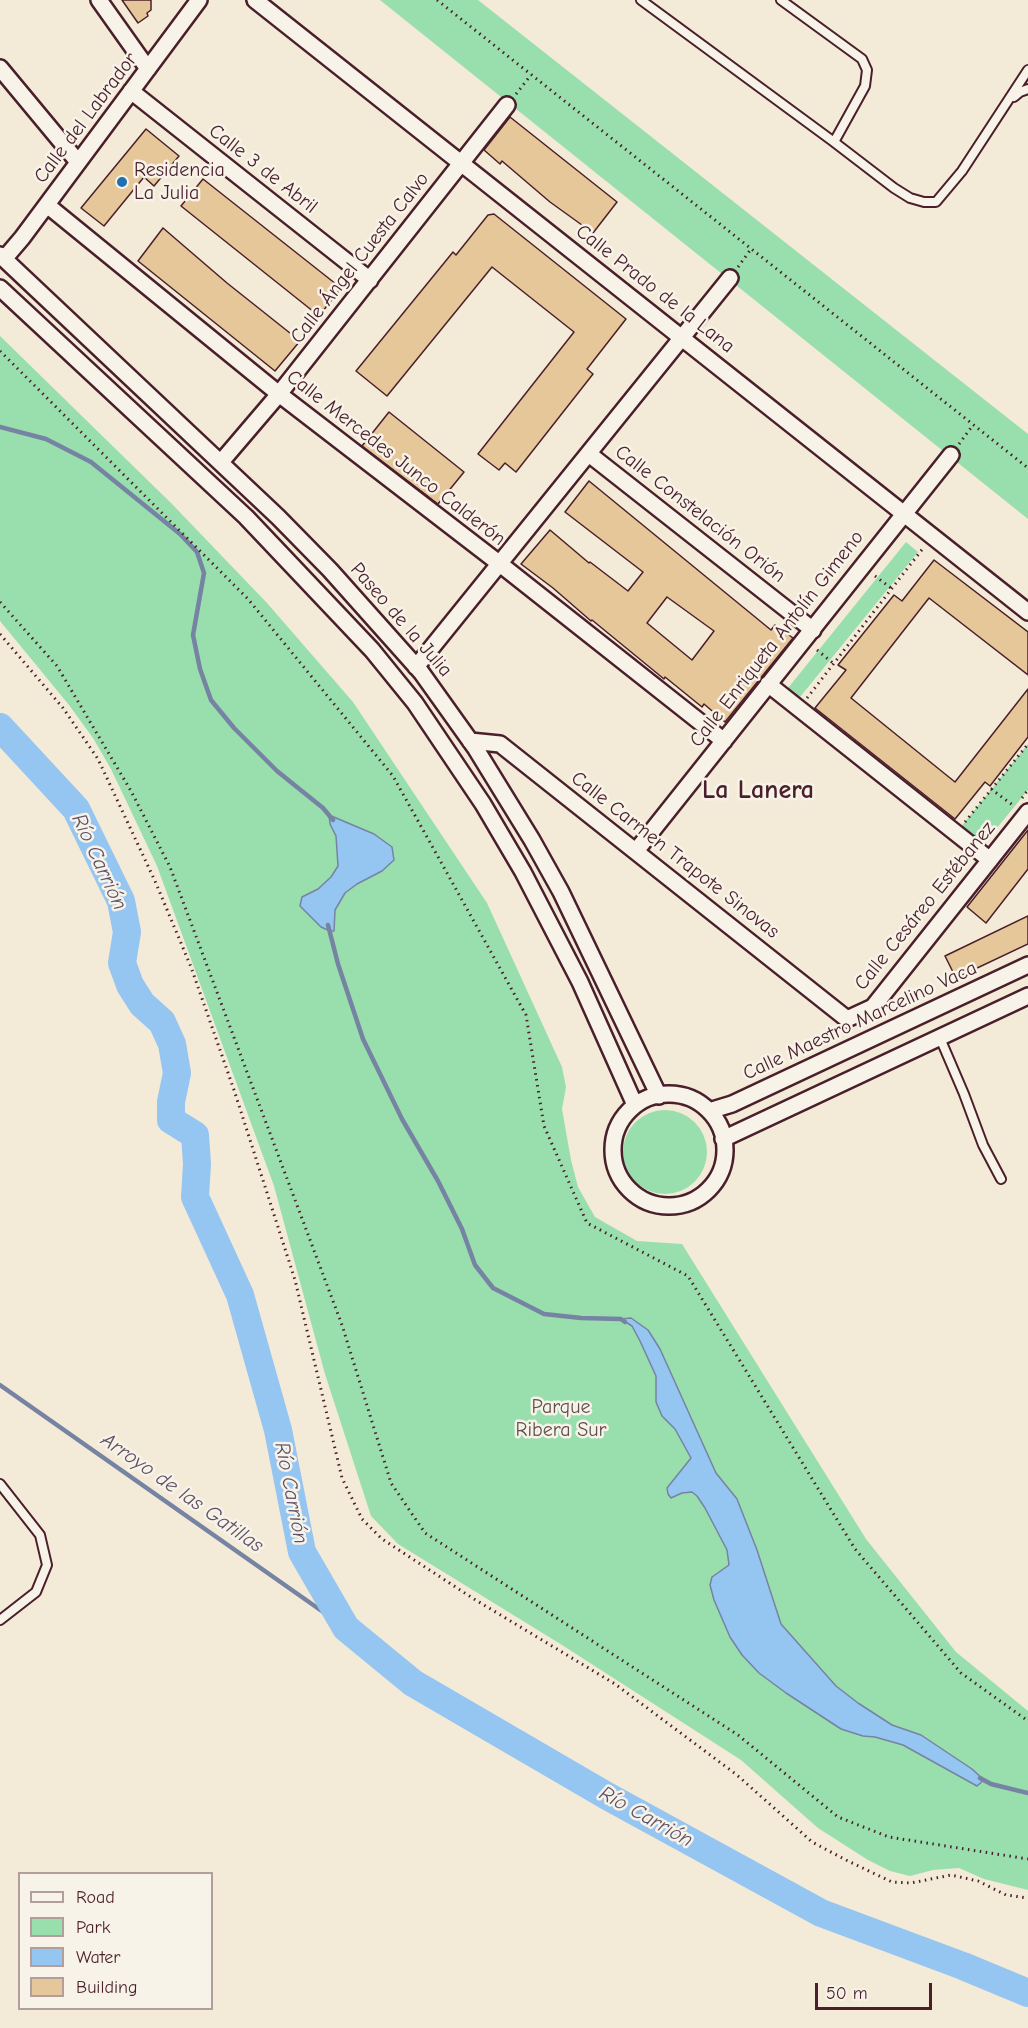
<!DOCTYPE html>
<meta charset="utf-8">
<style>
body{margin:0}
#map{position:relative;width:1028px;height:2028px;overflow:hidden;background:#f4ead8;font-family:"Comic Neue",sans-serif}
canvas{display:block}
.legend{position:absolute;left:18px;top:1872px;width:195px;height:138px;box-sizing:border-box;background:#f7f3e8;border:2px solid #b29e9c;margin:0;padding:8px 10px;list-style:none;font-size:18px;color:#4a1f2b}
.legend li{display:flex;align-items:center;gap:12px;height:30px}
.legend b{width:30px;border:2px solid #b29e9c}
.scale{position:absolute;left:815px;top:1983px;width:117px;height:27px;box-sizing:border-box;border:3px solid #4a1f2b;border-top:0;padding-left:8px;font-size:18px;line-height:21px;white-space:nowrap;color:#4a1f2b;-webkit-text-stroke:4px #f7f3e8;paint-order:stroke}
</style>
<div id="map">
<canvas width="1028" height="2028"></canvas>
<ul class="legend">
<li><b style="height:8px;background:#f7f3e8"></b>Road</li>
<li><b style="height:16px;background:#98dfad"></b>Park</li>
<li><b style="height:16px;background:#95c5f1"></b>Water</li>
<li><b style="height:16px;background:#e6c799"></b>Building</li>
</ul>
<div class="scale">50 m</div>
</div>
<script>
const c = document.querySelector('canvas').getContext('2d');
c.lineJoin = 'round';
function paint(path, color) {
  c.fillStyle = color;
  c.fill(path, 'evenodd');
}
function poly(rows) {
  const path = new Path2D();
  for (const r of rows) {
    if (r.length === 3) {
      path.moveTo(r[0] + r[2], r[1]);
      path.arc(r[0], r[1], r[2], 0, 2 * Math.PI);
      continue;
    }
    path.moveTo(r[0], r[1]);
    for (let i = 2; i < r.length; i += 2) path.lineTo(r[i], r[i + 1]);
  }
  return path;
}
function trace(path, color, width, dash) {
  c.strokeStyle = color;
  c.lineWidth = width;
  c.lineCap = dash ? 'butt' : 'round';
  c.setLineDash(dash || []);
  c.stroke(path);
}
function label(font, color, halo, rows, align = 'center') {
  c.font = font + ' "Comic Neue",sans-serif';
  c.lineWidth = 5;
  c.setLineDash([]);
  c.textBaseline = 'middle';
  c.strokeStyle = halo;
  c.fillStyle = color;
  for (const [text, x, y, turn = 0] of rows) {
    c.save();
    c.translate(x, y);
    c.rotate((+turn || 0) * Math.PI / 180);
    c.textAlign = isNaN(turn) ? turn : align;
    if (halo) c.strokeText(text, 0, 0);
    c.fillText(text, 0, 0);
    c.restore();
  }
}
const green = poly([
 [380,0,478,0,1028,434,1028,519],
 [0,336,171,503,267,603,353,702,487,903,562,1067,566,1087,562,1109,571,1160,578,1187,595,1217,637,1241,682,1244,866,1539,956,1652,1028,1711,1028,1890,984,1879,959,1868,933,1870,910,1876,890,1871,868,1860,818,1828,741,1760,562,1645,398,1544,371,1516,325,1374,274,1186,157,866,111,769,93,738,69,705,0,621],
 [906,542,918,552,800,697,788,688],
 [1028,744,1028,790,978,851,956,833],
 [665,1152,42]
]);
const water = poly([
 [329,815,374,834,392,847,394,860,382,871,357,884,345,893,335,910,334,931,330,931,321,927,300,906,302,897,318,889,331,877,338,866,336,836,330,824,329,815],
 [631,1318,648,1330,660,1349,716,1473,737,1499,757,1550,781,1624,836,1686,858,1703,892,1725,921,1735,972,1769,984,1780,977,1786,903,1745,875,1737,863,1736,841,1729,786,1693,759,1673,742,1655,730,1637,714,1600,710,1585,712,1577,729,1565,727,1550,705,1508,697,1496,692,1492,682,1493,671,1498,668,1494,667,1488,691,1458,675,1429,662,1416,656,1402,656,1376,640,1341,632,1326,621,1319,631,1318]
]);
const stream = poly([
 [0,427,46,439,91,462,180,534,197,552,204,573,193,635,200,669,211,700,234,728,277,771,323,808,333,820],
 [328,925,338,964,363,1039,402,1119,438,1181,462,1229,475,1265,493,1288,544,1314,581,1318,621,1319,625,1322],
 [0,1385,346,1628],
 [980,1778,991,1784,1028,1793]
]);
const river = poly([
 [0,727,76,809,121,901,127,932,122,963,130,985,142,1004,162,1022,172,1044,177,1073,171,1102,171,1120,195,1135,197,1164,195,1197,240,1295,278,1430,302,1552,346,1628,413,1683,607,1796,821,1913,963,1966,1028,1993]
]);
const building = poly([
 [122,0,151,0,151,10,147,13,148,16,138,23,122,0],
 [510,117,617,202,593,233,550,202,502,161,500,164,484,150,510,117],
 [146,129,179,156,154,186,144,177,104,226,81,208,146,129],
 [203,179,341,288,319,316,181,206,203,179],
 [494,214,626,319,587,369,593,374,516,472,505,463,499,470,478,454,574,332,492,267,387,396,356,371,453,252,456,255,488,215,494,214],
 [163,228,227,283,300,341,275,371,138,261,163,228],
 [389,412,464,472,438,504,362,446,389,412],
 [589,481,771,630,775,625,793,638,725,722,704,704,702,707,665,677,664,679,592,620,591,621,553,588,521,564,550,530,589,563,590,562,628,591,643,572,565,512,589,481],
 [667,597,714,631,692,660,647,623,667,597],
 [934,560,1028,632,1028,675,929,598,851,698,955,782,1028,689,1028,737,990,786,985,782,955,819,815,708,846,670,838,665,894,595,902,601,934,560],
 [1028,830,1028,869,986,923,967,907,1028,830],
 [1028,916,1028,944,956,978,945,956,1028,916]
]);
const path = poly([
 [437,0,1028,468],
 [516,94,531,75],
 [738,267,751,249],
 [0,351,248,599,393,776,526,1015,544,1126,587,1223,688,1276,855,1549,961,1673,1028,1721],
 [959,444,973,425],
 [875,576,891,588],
 [0,602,57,666,131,791,170,867,342,1325,391,1483,425,1533,738,1735,838,1817,889,1837,1028,1859],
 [0,634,63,708,98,759,155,881,191,967,234,1090,295,1280,342,1478,362,1519,382,1539,474,1599,615,1684,737,1775,812,1842,848,1861,892,1882,911,1883,951,1875,978,1881,1006,1895,1028,1898],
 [817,650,833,663],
 [807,698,924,547],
 [991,789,1014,806],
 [1022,798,1028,790],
 [965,822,1028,744]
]);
const lane = poly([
 [641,0,834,142],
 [781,0,862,59,867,70,865,86,834,142,894,188,910,198,924,202,936,202,962,171,1028,70],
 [1014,97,1020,92,1028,89],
 [940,1038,964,1094,983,1145,1001,1179],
 [0,1484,40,1535,47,1565,36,1592,0,1620]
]);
const street = poly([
 [99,0,148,69],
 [255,0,1028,612],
 [0,68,78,162],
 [131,91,370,280],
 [47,205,279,394,500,564,724,741],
 [0,255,278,517,330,570,421,672,476,749,532,840,561,892,659,1096],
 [4,259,22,238,199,0],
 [0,288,246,517,372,650,415,703,483,804,523,872,580,982,635,1105],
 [589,454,813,630],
 [221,462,279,394,507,105],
 [416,667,730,278],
 [768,684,990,860],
 [470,741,500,744,847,1019,873,1007,1028,812],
 [636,851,951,455],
 [669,1150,56],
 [709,1111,732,1104,1028,965],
 [723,1139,1028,996]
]);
const markers = [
 [122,182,6,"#1f6fb2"]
];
const streetNames = [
 ["Calle del Labrador",86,118,-53],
 ["Calle 3 de Abril",263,169,38],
 ["Calle Ángel Cuesta Calvo",360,258,-52],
 ["Calle Prado de la Lana",655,289,38],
 ["Calle Mercedes Junco Calderón",396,458,38],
 ["Calle Constelación Orión",700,514,38],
 ["Paseo de la Julia",401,620,49],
 ["Calle Enriqueta Antolín Gimeno",777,639,-52],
 ["Calle Carmen Trapote Sinovas",675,855,38],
 ["Calle Cesáreo Estébanez",925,906,-51],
 ["Calle Maestro Marcelino Vaca",860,1021,-25]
];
const poiNames = [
 ["Residencia",134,170],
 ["La Julia",134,193]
];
const parkNames = [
 ["Parque",561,1407],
 ["Ribera Sur",561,1430]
];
const waterNames = [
 ["Río Carrión",99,862,65],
 ["Arroyo de las Gatillas",182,1493,35],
 ["Río Carrión",291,1493,79],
 ["Río Carrión",646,1817,29]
];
const districtNames = [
 ["La Lanera",758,791]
];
paint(green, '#98dfad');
paint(water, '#95c5f1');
trace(water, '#7783a2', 1.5);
trace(stream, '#7783a2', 4.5);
trace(river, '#95c5f1', 28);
paint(building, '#e6c799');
trace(building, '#4a1f2b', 1.5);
trace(lane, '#4a1f2b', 12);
trace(street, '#4a1f2b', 20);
trace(path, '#4a1f2b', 3, [1.5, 4.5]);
trace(lane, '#f7f3e8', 8);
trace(street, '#f7f3e8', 15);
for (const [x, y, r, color] of markers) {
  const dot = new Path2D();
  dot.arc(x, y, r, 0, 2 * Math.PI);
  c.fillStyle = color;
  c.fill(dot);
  trace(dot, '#f7f3e8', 2);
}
label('20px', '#4a1f2b', '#f7f3e8', streetNames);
label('20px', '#4a1f2b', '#f7f3e8', poiNames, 'left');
label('20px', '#5e4f4c', '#f7f3e8', parkNames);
label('italic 21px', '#605166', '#f7f3e8', waterNames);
label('bold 26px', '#4a1f2b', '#f7f3e8', districtNames);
</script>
